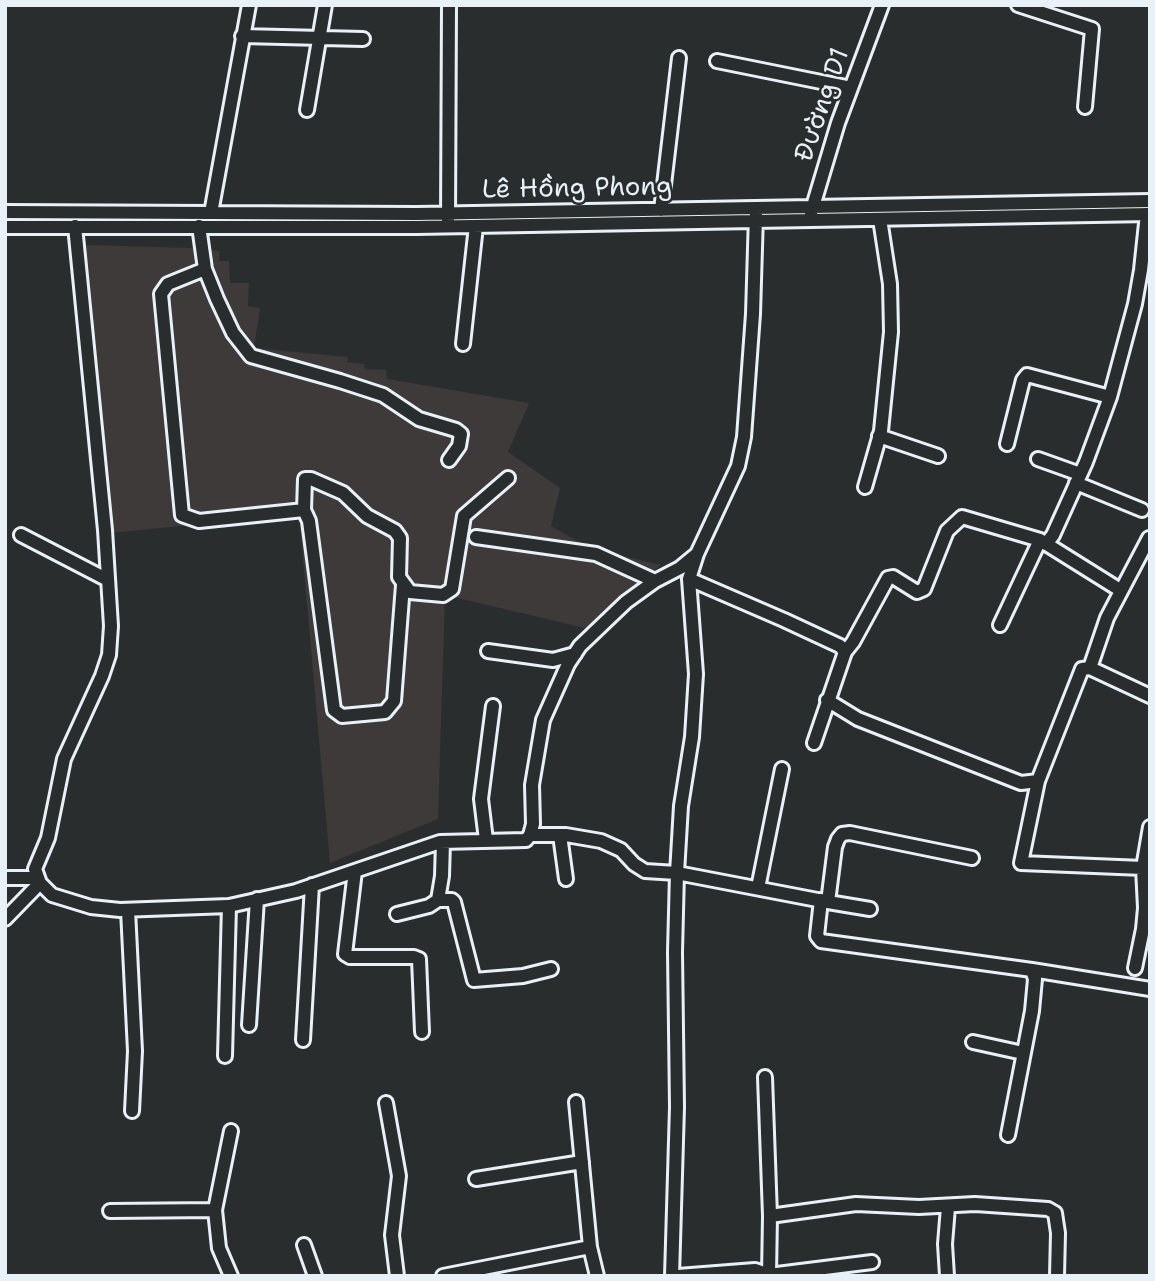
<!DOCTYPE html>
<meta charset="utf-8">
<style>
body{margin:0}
#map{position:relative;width:1155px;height:1281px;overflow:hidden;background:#2a2d2e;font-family:"Shantell Sans",sans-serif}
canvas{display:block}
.frame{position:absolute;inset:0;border:7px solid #e8f1f8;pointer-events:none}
</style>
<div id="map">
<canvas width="1155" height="1281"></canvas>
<div class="frame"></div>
</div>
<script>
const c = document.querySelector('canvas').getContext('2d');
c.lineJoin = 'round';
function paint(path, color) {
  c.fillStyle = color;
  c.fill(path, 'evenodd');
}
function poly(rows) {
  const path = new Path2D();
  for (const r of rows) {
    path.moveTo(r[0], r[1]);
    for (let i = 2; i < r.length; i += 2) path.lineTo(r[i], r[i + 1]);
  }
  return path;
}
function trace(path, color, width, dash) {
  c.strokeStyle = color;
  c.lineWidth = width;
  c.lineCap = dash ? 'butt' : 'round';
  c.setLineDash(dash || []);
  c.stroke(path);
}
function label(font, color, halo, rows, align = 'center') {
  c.font = font + ' "Shantell Sans",sans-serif';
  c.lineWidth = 5;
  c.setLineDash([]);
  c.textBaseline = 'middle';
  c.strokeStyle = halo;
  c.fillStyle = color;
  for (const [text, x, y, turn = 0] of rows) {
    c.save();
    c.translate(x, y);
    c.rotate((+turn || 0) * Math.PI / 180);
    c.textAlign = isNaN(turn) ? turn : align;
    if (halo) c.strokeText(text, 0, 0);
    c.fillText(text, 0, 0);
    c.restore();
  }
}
const built = poly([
 [85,245,192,248,219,251,219,261,229,261,230,283,249,283,248,306,260,308,254,348,348,357,347,362,364,364,365,369,386,370,387,379,529,403,508,452,560,488,551,526,592,549,661,565,608,607,589,629,445,595,438,819,330,863,299,514,111,533]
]);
const minor = poly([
 [1018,5,1092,29,1085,107],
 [242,36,363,39],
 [717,61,851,88],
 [307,110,325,5],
 [661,210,679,58],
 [5,212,417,214,1150,201],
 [211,213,249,5],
 [811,213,838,123,882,5],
 [448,222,449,5],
 [75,226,105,530,111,626,109,655,102,676,64,759,48,838,35,869,40,883,52,895,91,907,120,910,229,906,296,891,440,842,526,840,530,835,533,824,532,785,543,720,568,664,580,646,626,602,655,581,680,568,697,554],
 [199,226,205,269,217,299,233,333,251,356,340,381,383,395,419,419,456,430,461,434,459,446,449,460],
 [5,227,416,227,1150,214],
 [205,269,168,284,161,294,182,515,199,521,304,510,309,521,334,710,342,716,385,712,394,701,403,585],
 [463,344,476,226],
 [879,436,938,456],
 [1007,444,1023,380,1027,375,1110,397],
 [1038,459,1080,474],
 [1076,483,1142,510],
 [865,487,881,431,891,332,890,284,880,219],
 [304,510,305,479,311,479,343,493,367,516,395,531,400,538,399,577,410,592,443,595,452,589,464,516,508,478],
 [21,535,108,580],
 [476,537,596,554,655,581],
 [1046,544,1053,535,1086,462,1110,397,1135,304,1141,270,1147,214],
 [689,579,784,620,840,646,845,652,814,743],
 [1000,625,1040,540],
 [488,651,553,660,575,654],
 [845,652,853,642,888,578,893,577,917,592,924,589,947,531,962,517,1040,540,1120,590],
 [1090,668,1107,618,1149,538],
 [827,700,858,719,1021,783,1038,781,1082,669,1090,668,1150,696],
 [1038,781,1021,863,1143,868],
 [530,835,566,835,601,841,621,850,634,864,645,871,677,873,828,902,835,847,838,839,842,834,850,833,972,858],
 [560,835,566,879],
 [486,840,481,799,493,706],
 [355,871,345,954,350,957,414,957,419,959,422,1032],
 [5,878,37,878],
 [758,888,782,769],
 [438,900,452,900,454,902,474,980,523,976,551,969],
 [821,900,817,936,821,941,1032,970,1035,979,1032,1011,1008,1135],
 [828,902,870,909],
 [128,910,135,1051,132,1111],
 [397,914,429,906,438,900,442,876,443,842],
 [5,919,40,883],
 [1135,968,1143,929,1145,908,1143,868,1150,827],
 [1032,970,1150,989],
 [249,1025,257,899],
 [303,1040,312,885],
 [973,1042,1023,1053],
 [225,1056,229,906],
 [765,1077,770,1216],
 [576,1102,590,1247],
 [386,1103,399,1176,392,1235,397,1276],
 [231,1131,215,1210,219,1248,231,1276],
 [476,1179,582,1162],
 [110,1211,215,1210],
 [304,1245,315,1276],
 [769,1275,872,1262],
 [443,1276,590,1247,597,1276],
 [672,1276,677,1107,675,952,677,873,681,806,692,737,696,674,689,579,697,554,738,466,744,437,753,314,756,215],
 [678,1276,755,1270,769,1275,770,1216,856,1204,919,1207,975,1204,1048,1209,1055,1213,1058,1233,1057,1276],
 [947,1276,945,1244,948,1207]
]);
const streetNames = [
 ["Đường D1",823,105,-71],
 ["Lê Hồng Phong",577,189,-1]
];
paint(built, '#3d3a39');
trace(minor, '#e8f1f8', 18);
trace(minor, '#2a2d2e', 12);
label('26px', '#e8f1f8', '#2a2d2e', streetNames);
</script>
